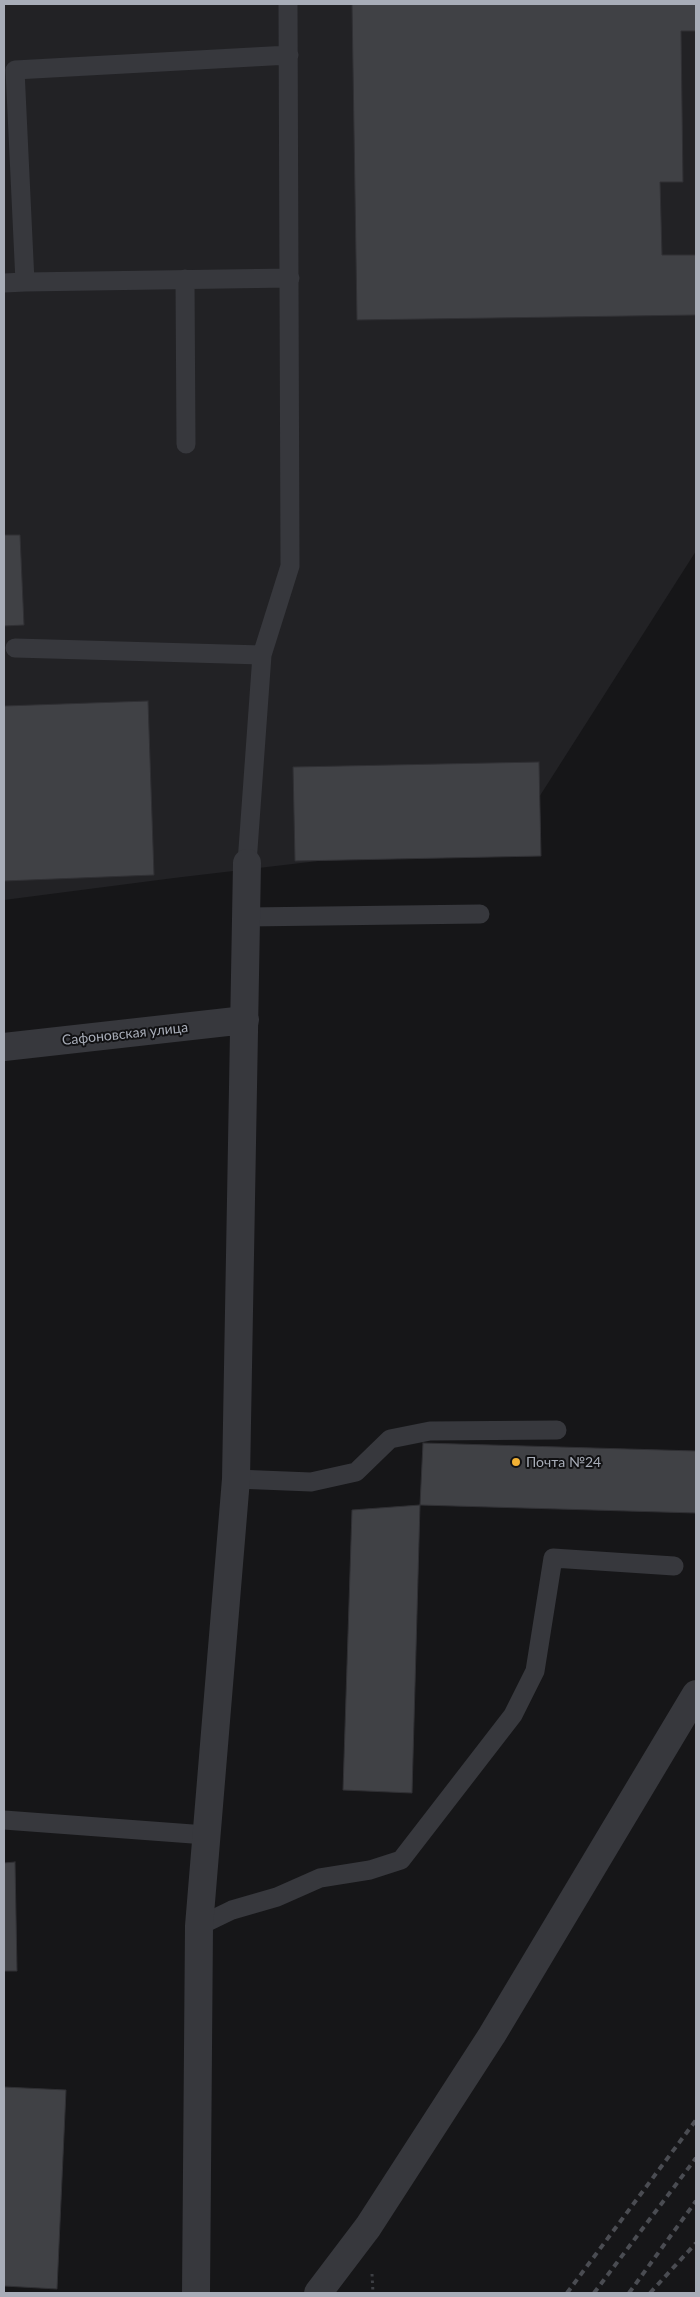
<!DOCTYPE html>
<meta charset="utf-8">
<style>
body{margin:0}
#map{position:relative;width:700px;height:2297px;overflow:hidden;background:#161618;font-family:Lato,sans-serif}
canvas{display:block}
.frame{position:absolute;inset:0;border:5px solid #a8adb8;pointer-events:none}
</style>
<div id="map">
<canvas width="700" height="2297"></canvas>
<div class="frame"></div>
</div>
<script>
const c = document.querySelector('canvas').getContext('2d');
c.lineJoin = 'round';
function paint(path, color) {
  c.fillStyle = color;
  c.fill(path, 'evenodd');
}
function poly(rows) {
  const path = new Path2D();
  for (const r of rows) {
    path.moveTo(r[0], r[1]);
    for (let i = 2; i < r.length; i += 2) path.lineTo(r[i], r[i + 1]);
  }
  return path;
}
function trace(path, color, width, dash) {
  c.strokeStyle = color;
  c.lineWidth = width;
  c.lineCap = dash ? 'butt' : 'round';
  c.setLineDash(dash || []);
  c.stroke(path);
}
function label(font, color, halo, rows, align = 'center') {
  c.font = font + ' Lato,sans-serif';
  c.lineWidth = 4;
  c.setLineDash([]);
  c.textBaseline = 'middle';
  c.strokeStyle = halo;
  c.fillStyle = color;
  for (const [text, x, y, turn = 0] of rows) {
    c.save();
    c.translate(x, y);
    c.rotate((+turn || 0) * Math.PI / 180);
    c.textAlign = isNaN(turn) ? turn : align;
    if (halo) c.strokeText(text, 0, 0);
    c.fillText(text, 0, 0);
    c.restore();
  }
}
const built = poly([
 [4,4,696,4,696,551,513,838,174,878,4,900]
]);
const building = poly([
 [352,4,696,4,696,31,681,31,683,182,660,182,662,255,696,255,696,315,357,320,352,4],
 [4,535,20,535,24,625,4,626,4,535],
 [148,701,154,875,4,881,4,706,148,701],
 [539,762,541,856,295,861,293,767,539,762],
 [423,1443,696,1451,696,1513,420,1505,423,1443],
 [420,1505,412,1793,343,1790,352,1510,420,1505],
 [15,1862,17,1971,4,1971,4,1863,15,1862],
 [4,2087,66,2090,57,2289,4,2286,4,2087]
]);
const path = poly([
 [372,2274,373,2293]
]);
const lane = poly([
 [185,279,186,444],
 [25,282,290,278],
 [4,283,25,282,15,70,289,55],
 [15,648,262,655],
 [247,863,262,655,290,566,288,4],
 [247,917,480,914],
 [236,1479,311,1482,356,1472,390,1439,430,1431,557,1430],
 [4,1820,206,1835],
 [199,1926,232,1910,277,1897,320,1878,370,1870,401,1860,513,1715,535,1671,553,1558,674,1566]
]);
const street = poly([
 [4,1047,245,1020],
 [196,2293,199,1926,236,1479,247,863],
 [318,2293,368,2227,492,2035,696,1694]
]);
const rail = poly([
 [567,2293,696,2120],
 [594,2293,696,2158],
 [629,2293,696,2201],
 [650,2293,696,2243]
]);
const markers = [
 [516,1462,5,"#f2b134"]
];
const streetNames = [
 ["Сафоновская улица",125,1034,-6]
];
const poiNames = [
 ["Почта №24",526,1462]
];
paint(built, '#222225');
paint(building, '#404145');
trace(building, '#303034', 1);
trace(path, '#3d3f44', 3, [2.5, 4]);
trace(lane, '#37383d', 19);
trace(street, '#37383d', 28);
trace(rail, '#4a4c52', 4, [6, 5]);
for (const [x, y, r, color] of markers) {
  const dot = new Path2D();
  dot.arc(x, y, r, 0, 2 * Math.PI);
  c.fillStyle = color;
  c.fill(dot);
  trace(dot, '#111113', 2);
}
label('14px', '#a8adb8', '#111113', streetNames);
label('14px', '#a8adb8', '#111113', poiNames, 'left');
</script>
